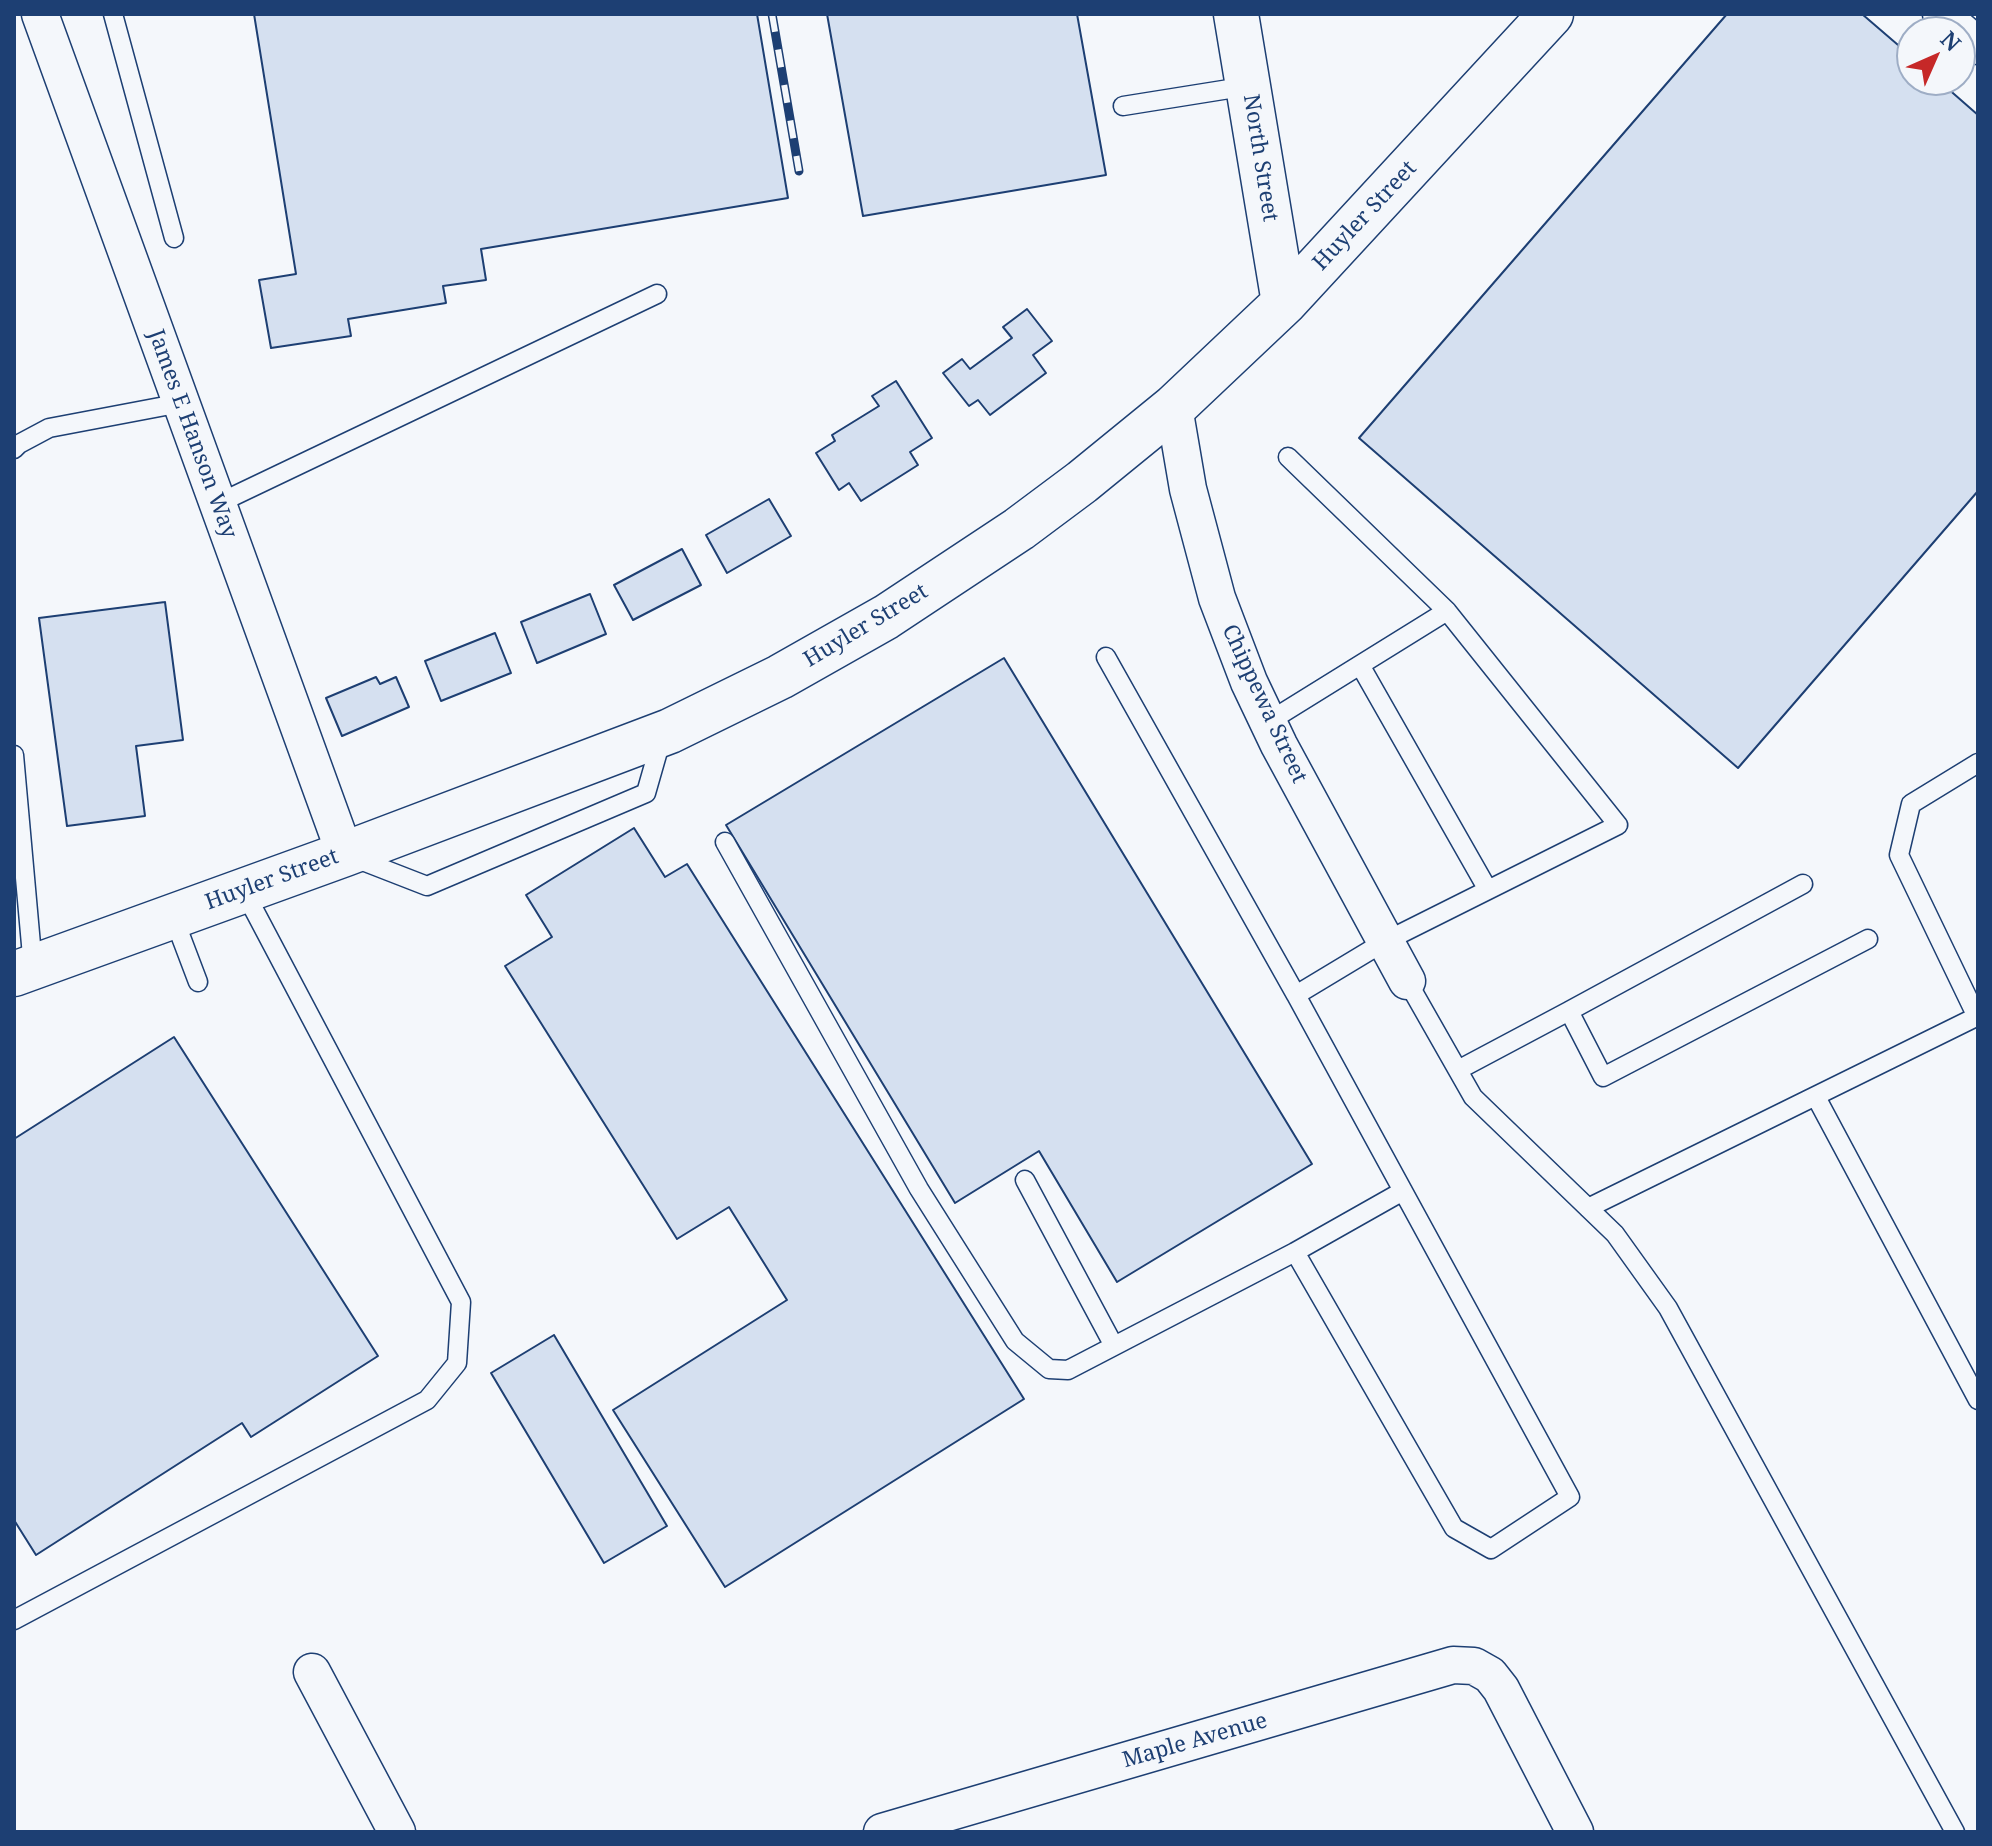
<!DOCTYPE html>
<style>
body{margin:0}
#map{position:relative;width:1992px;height:1846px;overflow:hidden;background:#f4f7fb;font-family:"Noto Serif",serif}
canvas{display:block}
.frame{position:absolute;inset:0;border:16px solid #1d3f73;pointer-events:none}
.north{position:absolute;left:1896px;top:16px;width:80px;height:80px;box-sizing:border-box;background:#f4f7fb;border:2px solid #9eadc5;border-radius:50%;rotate:45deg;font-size:22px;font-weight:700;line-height:32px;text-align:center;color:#1d3f73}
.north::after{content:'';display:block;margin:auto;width:28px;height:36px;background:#c62828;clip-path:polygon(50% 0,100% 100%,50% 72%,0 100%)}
</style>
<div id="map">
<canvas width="1992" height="1846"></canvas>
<div class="frame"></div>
<div class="north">N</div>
</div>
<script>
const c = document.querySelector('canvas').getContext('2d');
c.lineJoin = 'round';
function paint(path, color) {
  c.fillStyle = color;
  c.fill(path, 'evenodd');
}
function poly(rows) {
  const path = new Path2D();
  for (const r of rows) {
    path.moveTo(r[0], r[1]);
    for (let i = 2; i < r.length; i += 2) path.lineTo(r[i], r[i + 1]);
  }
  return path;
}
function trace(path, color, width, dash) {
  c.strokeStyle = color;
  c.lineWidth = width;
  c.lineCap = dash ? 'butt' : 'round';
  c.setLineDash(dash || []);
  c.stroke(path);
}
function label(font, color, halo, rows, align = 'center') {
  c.font = font + ' "Noto Serif",serif';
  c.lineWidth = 6;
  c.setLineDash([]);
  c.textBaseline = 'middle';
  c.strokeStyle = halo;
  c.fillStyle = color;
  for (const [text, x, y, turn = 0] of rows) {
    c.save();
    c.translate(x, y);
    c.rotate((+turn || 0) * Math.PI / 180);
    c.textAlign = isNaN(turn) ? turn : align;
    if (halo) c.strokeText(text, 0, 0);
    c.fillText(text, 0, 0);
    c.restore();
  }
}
const building = poly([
 [254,14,757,14,788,198,481,249,486,280,443,286,446,303,348,319,351,336,271,348,259,280,296,274,254,14],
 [827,14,1077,14,1106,175,863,216,827,14],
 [1727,14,1862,14,1912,57,1912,80,1938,80,1978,115,1978,491,1738,768,1359,438,1727,14],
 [1027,309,1052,341,1033,355,1046,373,990,415,978,400,969,406,943,373,962,359,970,369,1012,338,1003,327,1027,309],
 [896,381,932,438,910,452,918,465,861,501,849,483,839,490,816,453,835,441,832,435,879,406,872,396,896,381],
 [769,499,791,536,727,573,706,535,769,499],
 [682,549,701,585,633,620,614,585,682,549],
 [590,594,606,634,537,663,521,622,590,594],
 [165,602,183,740,136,746,145,816,67,826,39,618,165,602],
 [495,633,511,673,441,701,425,661,495,633],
 [1004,658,1312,1164,1117,1282,1039,1151,955,1203,726,825,1004,658],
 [376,677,380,684,396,677,409,707,342,736,326,698,376,677],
 [634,828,665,877,687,864,1024,1399,725,1587,613,1410,787,1300,729,1207,677,1239,505,966,552,937,526,895,634,828],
 [174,1037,378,1356,251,1437,242,1423,36,1555,14,1520,14,1139,174,1037],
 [554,1335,667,1526,604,1563,491,1373,554,1335]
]);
const lane = poly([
 [113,14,174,238],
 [1123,106,1248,86],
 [14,449,19,444,49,428,181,403],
 [217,504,657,294],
 [1106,657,1296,995,1384,942,1618,825,1447,611],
 [1360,665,1488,890],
 [1268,722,1447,611,1288,457],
 [14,755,33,967],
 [725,842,919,1189,1015,1341,1049,1369,1068,1370,1295,1252,1454,1528,1491,1549,1570,1497,1296,995],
 [355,858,427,886,646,793,662,737],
 [173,916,198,982],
 [1407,981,1473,1097,1615,1234,1668,1308,1955,1832],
 [1569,1011,1803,884],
 [1977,1017,1899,855,1911,804,1978,763],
 [1458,1070,1569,1011,1603,1077,1868,939],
 [1816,1097,1978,1400],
 [1025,1180,1114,1346],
 [1588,1208,1978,1016],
 [1295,1252,1403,1191],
 [14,1620,427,1400,457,1363,461,1302,244,891]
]);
const street = poly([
 [40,14,345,854],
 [1941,14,1978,46],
 [1174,407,1188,489,1217,598,1249,682,1279,745,1407,981],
 [312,1672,397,1832],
 [882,1832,1453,1665,1474,1666,1490,1675,1501,1689,1575,1832]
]);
const secondary = poly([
 [1236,14,1284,303],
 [14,974,345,854,670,731,780,677,886,617,1019,529,1082,482,1174,407,1284,303,1551,14]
]);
const rail = poly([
 [772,14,799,171]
]);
const streetNames = [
 ["North Street",1260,158,81],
 ["Huyler Street",1365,216,-47],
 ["James E Hanson Way",192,434,70],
 ["Huyler Street",866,626,-31],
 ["Chippewa Street",1264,704,65],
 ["Huyler Street",272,880,-20],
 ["Maple Avenue",1195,1741,-16]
];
paint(building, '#d5e0f0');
trace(building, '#1d3f73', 2);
trace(lane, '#1d3f73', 21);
trace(street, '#1d3f73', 39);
trace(secondary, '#1d3f73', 47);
trace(lane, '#f4f7fb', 18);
trace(street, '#f4f7fb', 36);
trace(secondary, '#f4f7fb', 44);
trace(rail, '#1d3f73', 9);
trace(rail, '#f4f7fb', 6, [18]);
label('22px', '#1d3f73', '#f4f7fb', streetNames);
</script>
